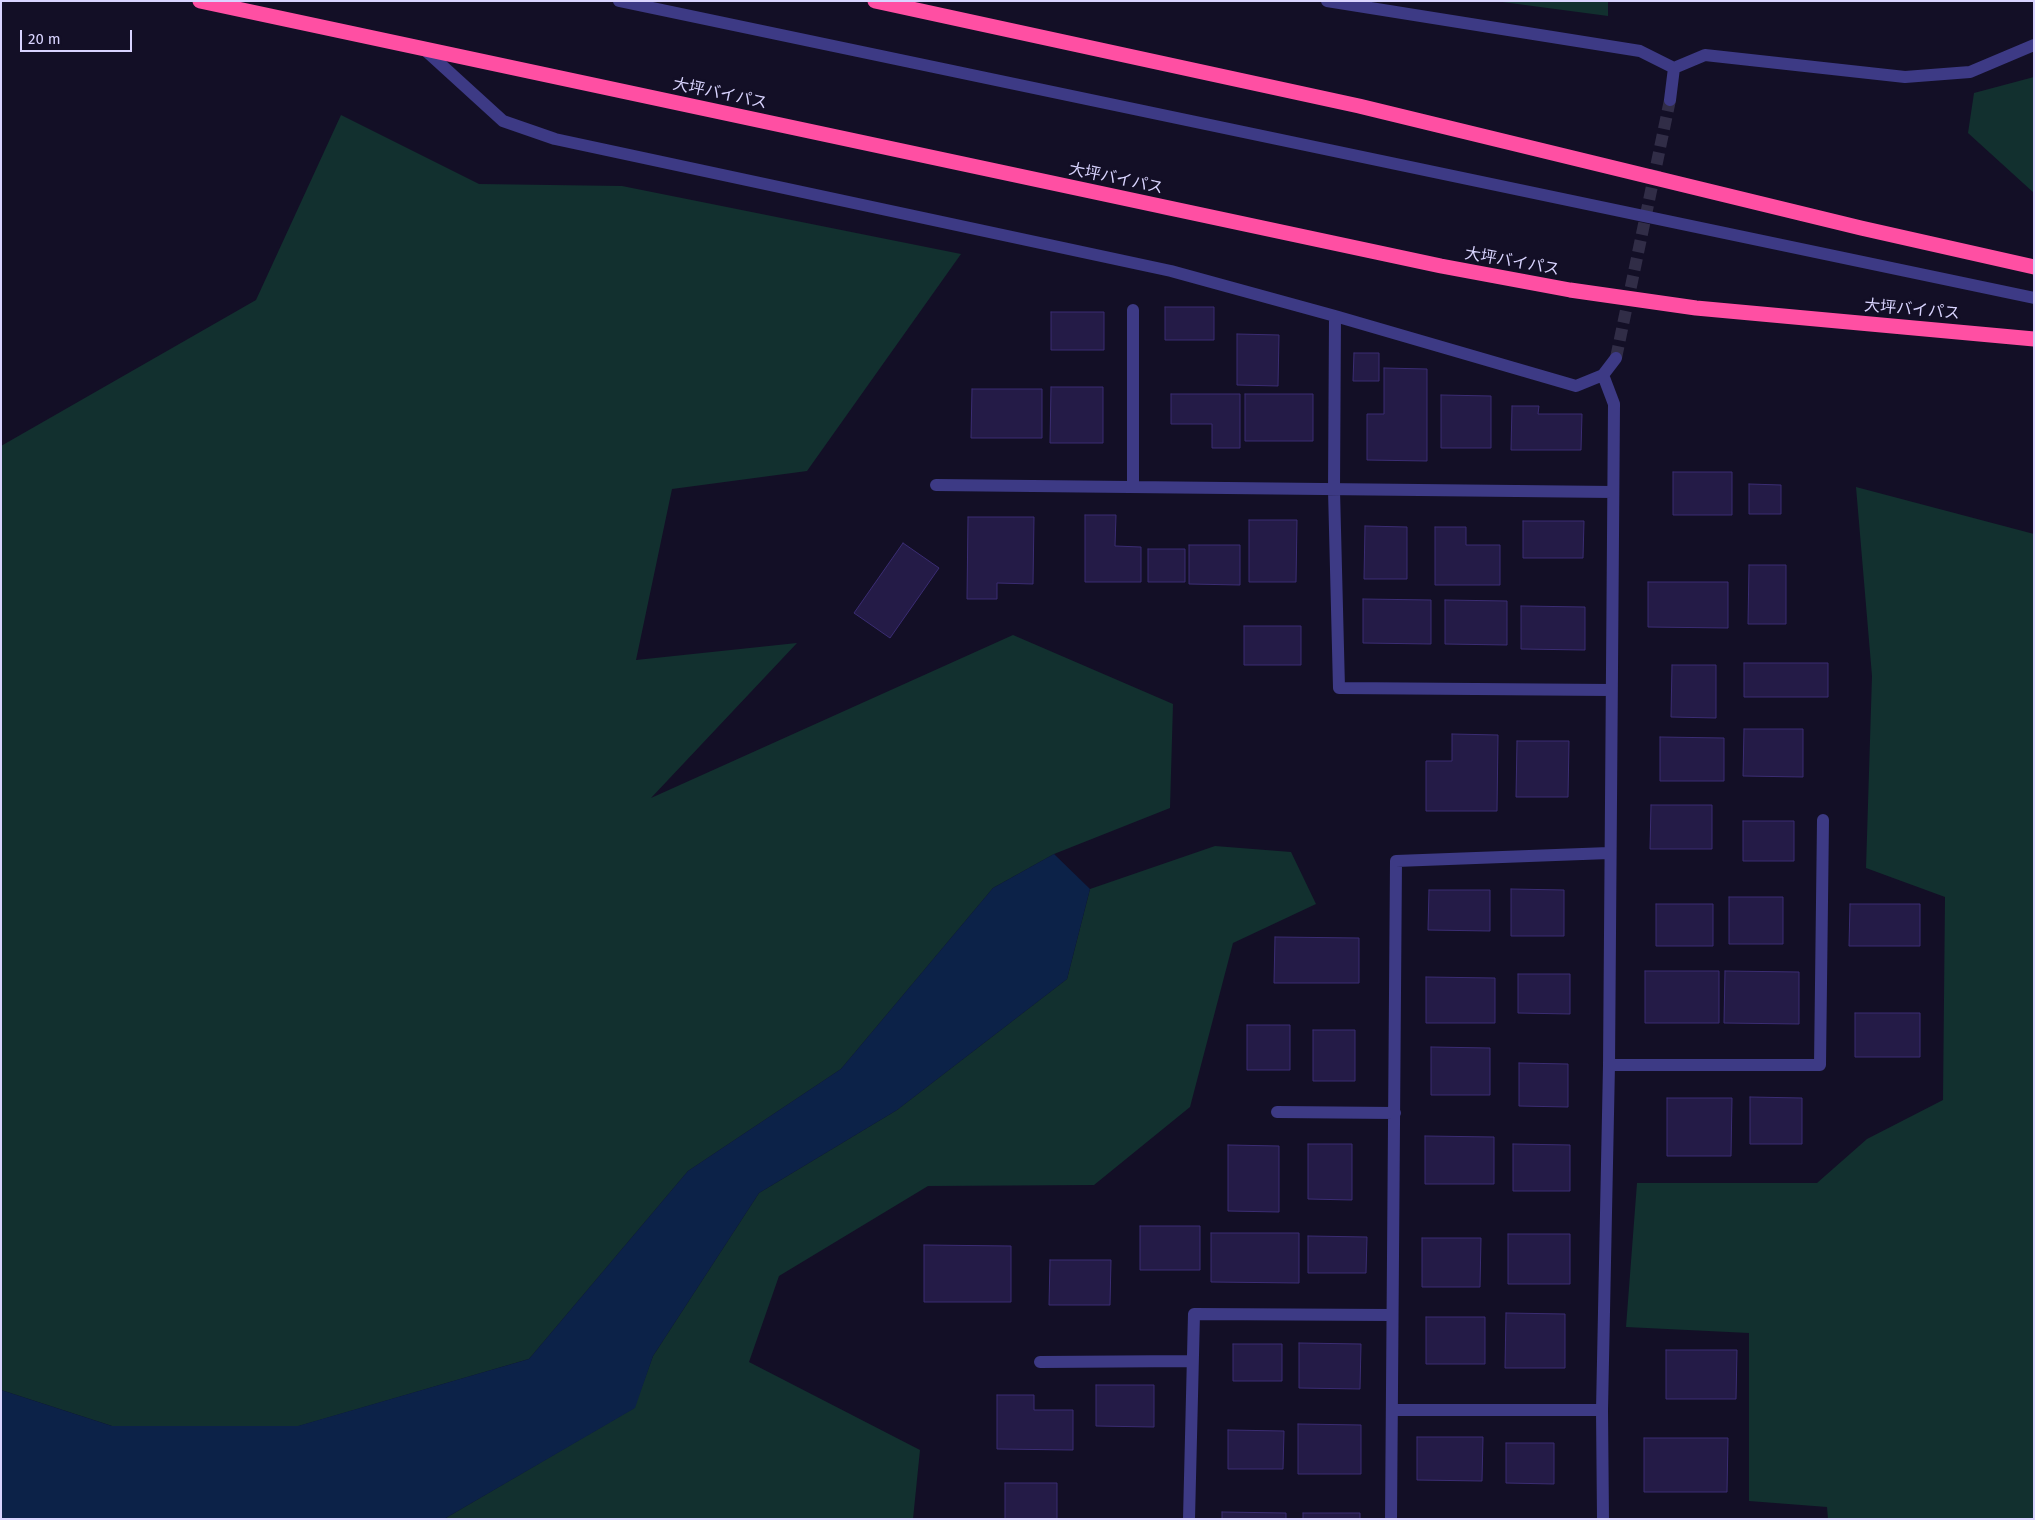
<!DOCTYPE html>
<meta charset="utf-8">
<style>
body{margin:0}
#map{position:relative;width:2035px;height:1520px;overflow:hidden;background:#130f26;font-family:"Fira Sans",sans-serif}
canvas{display:block}
.frame{position:absolute;inset:0;border:2px solid #d9d4ff;pointer-events:none}
.scale{position:absolute;left:20px;top:30px;width:112px;height:22px;box-sizing:border-box;border:2px solid #d9d4ff;border-top:0;padding-left:6px;font-size:15px;line-height:18px;white-space:nowrap;color:#d9d4ff;-webkit-text-stroke:4px #130f26;paint-order:stroke}
</style>
<div id="map">
<canvas width="2035" height="1520"></canvas>
<div class="frame"></div>
<div class="scale">20 m</div>
</div>
<script>
const c = document.querySelector('canvas').getContext('2d');
c.lineJoin = 'round';
function paint(path, color) {
  c.fillStyle = color;
  c.fill(path, 'evenodd');
}
function poly(rows) {
  const path = new Path2D();
  for (const r of rows) {
    path.moveTo(r[0], r[1]);
    for (let i = 2; i < r.length; i += 2) path.lineTo(r[i], r[i + 1]);
  }
  return path;
}
function trace(path, color, width, dash) {
  c.strokeStyle = color;
  c.lineWidth = width;
  c.lineCap = dash ? 'butt' : 'round';
  c.setLineDash(dash || []);
  c.stroke(path);
}
function label(font, color, halo, rows, align = 'center') {
  c.font = font + ' "Fira Sans","Noto Sans JP",sans-serif';
  c.lineWidth = 5;
  c.setLineDash([]);
  c.textBaseline = 'middle';
  c.strokeStyle = halo;
  c.fillStyle = color;
  for (const [text, x, y, turn = 0] of rows) {
    c.save();
    c.translate(x, y);
    c.rotate((+turn || 0) * Math.PI / 180);
    c.textAlign = isNaN(turn) ? turn : align;
    if (halo) c.strokeText(text, 0, 0);
    c.fillText(text, 0, 0);
    c.restore();
  }
}
const green = poly([
 [1495,1,1608,1,1608,16],
 [2034,77,2034,193,1968,133,1974,93],
 [341,115,479,184,622,186,961,254,807,471,672,489,636,660,797,643,651,798,1013,635,1173,704,1170,808,1054,854,993,888,841,1069,688,1171,529,1359,299,1426,112,1426,1,1390,1,446,256,300],
 [1856,487,2034,534,2034,1519,1828,1519,1827,1507,1749,1501,1749,1333,1626,1327,1637,1183,1817,1183,1867,1139,1943,1100,1945,897,1866,868,1872,676],
 [1215,846,1291,852,1316,904,1233,943,1190,1107,1094,1185,928,1186,779,1276,749,1362,920,1450,913,1519,444,1519,634,1408,653,1356,759,1193,897,1110,1067,979,1090,889]
]);
const water = poly([
 [1054,854,1090,889,1067,979,897,1110,759,1193,653,1356,635,1408,444,1519,1,1519,1,1390,112,1426,298,1426,529,1359,688,1171,841,1069,993,888]
]);
const building = poly([
 [1165,307,1214,307,1214,340,1165,340,1165,307],
 [1051,312,1104,312,1104,350,1051,350,1051,312],
 [1237,334,1279,335,1278,386,1237,385,1237,334],
 [1354,353,1379,353,1379,381,1353,381,1354,353],
 [1384,368,1427,369,1427,461,1367,460,1367,414,1384,414,1384,368],
 [1051,387,1103,387,1103,443,1050,443,1051,387],
 [972,389,1042,389,1042,438,971,438,972,389],
 [1171,394,1240,394,1240,448,1212,448,1212,424,1171,424,1171,394],
 [1245,394,1313,394,1313,441,1245,441,1245,394],
 [1441,395,1491,396,1491,448,1441,448,1441,395],
 [1512,406,1539,406,1538,414,1582,414,1581,450,1511,450,1512,406],
 [1673,472,1732,472,1732,515,1673,515,1673,472],
 [1749,484,1781,485,1781,514,1749,514,1749,484],
 [1085,515,1116,515,1115,546,1141,547,1141,582,1085,582,1085,515],
 [968,517,1034,517,1033,584,997,583,997,599,967,599,968,517],
 [1249,520,1297,520,1296,582,1249,582,1249,520],
 [1523,521,1584,521,1583,558,1523,558,1523,521],
 [1365,526,1407,527,1407,579,1364,579,1365,526],
 [1435,527,1466,527,1466,545,1500,545,1500,585,1435,585,1435,527],
 [903,543,939,568,890,638,854,613,903,543],
 [1189,545,1240,545,1240,585,1189,584,1189,545],
 [1148,549,1185,549,1185,582,1148,582,1148,549],
 [1749,565,1786,565,1786,624,1748,624,1749,565],
 [1648,582,1728,582,1728,628,1648,627,1648,582],
 [1363,599,1431,600,1431,644,1363,643,1363,599],
 [1445,600,1507,601,1507,645,1445,644,1445,600],
 [1521,606,1585,607,1585,650,1521,649,1521,606],
 [1244,626,1301,626,1301,665,1244,665,1244,626],
 [1744,663,1828,663,1828,697,1744,697,1744,663],
 [1672,665,1716,665,1716,718,1671,717,1672,665],
 [1744,729,1803,729,1803,777,1743,776,1744,729],
 [1452,734,1498,735,1497,811,1426,811,1426,761,1452,761,1452,734],
 [1660,737,1724,738,1724,781,1660,781,1660,737],
 [1517,741,1569,741,1568,797,1516,797,1517,741],
 [1651,805,1712,805,1712,849,1650,849,1651,805],
 [1743,821,1794,821,1794,861,1743,861,1743,821],
 [1511,889,1564,890,1564,936,1511,936,1511,889],
 [1429,890,1490,890,1490,931,1428,930,1429,890],
 [1729,897,1783,897,1783,944,1729,944,1729,897],
 [1656,904,1713,904,1713,946,1656,946,1656,904],
 [1850,904,1920,904,1920,946,1849,946,1850,904],
 [1275,937,1359,938,1359,983,1274,983,1275,937],
 [1645,971,1719,971,1719,1023,1645,1023,1645,971],
 [1725,971,1799,972,1799,1024,1724,1023,1725,971],
 [1518,974,1570,974,1570,1014,1518,1013,1518,974],
 [1426,977,1495,978,1495,1023,1426,1023,1426,977],
 [1855,1013,1920,1013,1920,1057,1855,1057,1855,1013],
 [1247,1025,1290,1025,1290,1070,1247,1070,1247,1025],
 [1313,1030,1355,1030,1355,1081,1313,1081,1313,1030],
 [1431,1047,1490,1048,1490,1095,1431,1095,1431,1047],
 [1519,1063,1568,1064,1568,1107,1519,1106,1519,1063],
 [1750,1097,1802,1098,1802,1144,1750,1144,1750,1097],
 [1667,1098,1732,1098,1731,1156,1667,1156,1667,1098],
 [1425,1136,1494,1137,1494,1184,1425,1184,1425,1136],
 [1308,1144,1352,1144,1352,1200,1308,1199,1308,1144],
 [1513,1144,1570,1145,1570,1191,1513,1191,1513,1144],
 [1228,1145,1279,1146,1279,1212,1228,1211,1228,1145],
 [1140,1226,1200,1226,1200,1270,1140,1270,1140,1226],
 [1211,1233,1299,1233,1299,1283,1211,1282,1211,1233],
 [1508,1234,1570,1234,1570,1284,1508,1284,1508,1234],
 [1308,1236,1367,1237,1366,1273,1308,1273,1308,1236],
 [1422,1238,1481,1238,1480,1287,1422,1287,1422,1238],
 [924,1245,1011,1246,1011,1302,924,1302,924,1245],
 [1050,1260,1111,1260,1110,1305,1049,1305,1050,1260],
 [1506,1313,1565,1314,1565,1368,1505,1368,1506,1313],
 [1426,1317,1485,1317,1485,1364,1426,1364,1426,1317],
 [1299,1343,1361,1344,1360,1389,1299,1388,1299,1343],
 [1233,1344,1282,1344,1282,1381,1233,1381,1233,1344],
 [1666,1350,1737,1350,1736,1399,1666,1399,1666,1350],
 [1096,1385,1154,1385,1154,1427,1096,1426,1096,1385],
 [997,1395,1034,1395,1034,1410,1073,1410,1073,1450,997,1449,997,1395],
 [1298,1424,1361,1425,1361,1474,1298,1474,1298,1424],
 [1228,1430,1284,1431,1283,1469,1228,1469,1228,1430],
 [1417,1437,1483,1437,1482,1481,1417,1480,1417,1437],
 [1644,1438,1728,1438,1727,1492,1644,1492,1644,1438],
 [1506,1443,1554,1443,1554,1484,1506,1483,1506,1443],
 [1005,1483,1057,1483,1057,1519,1005,1519,1005,1483],
 [1222,1512,1286,1513,1286,1519,1222,1519,1222,1512],
 [1303,1513,1360,1513,1360,1519,1303,1519,1303,1513]
]);
const minorTunnel = poly([
 [1616,358,1670,100]
]);
const minor = poly([
 [619,1,2034,298],
 [1327,1,1640,51,1674,68,1670,100],
 [424,49,503,121,555,139,1171,271,1335,316,1576,386,1603,375,1616,358],
 [1674,68,1705,55,1905,77,1970,72,2034,45],
 [1133,310,1133,487],
 [1335,316,1334,490,1339,688,1611,690],
 [936,485,1613,492],
 [1609,1065,1820,1065,1823,820],
 [1277,1112,1395,1113],
 [1040,1362,1192,1361],
 [1392,1410,1602,1410],
 [1189,1519,1194,1314,1392,1315],
 [1391,1519,1396,861,1609,853],
 [1603,1519,1602,1410,1609,1065,1614,404,1603,375]
]);
const highway = poly([
 [200,1,1441,266,1570,290,1696,308,2034,339],
 [875,1,1359,106,1861,228,2034,267]
]);
const streetNames = [
 ["大坪バイパス",720,94,12],
 ["大坪バイパス",1116,179,12],
 ["大坪バイパス",1512,262,10],
 ["大坪バイパス",1912,310,5]
];
paint(green, '#12302f');
paint(water, '#0c2248');
paint(building, '#241b47');
trace(building, '#3b2d73', 1);
trace(minorTunnel, '#312d47', 12, [12, 6]);
trace(minor, '#3d3a85', 12);
trace(highway, '#ff4fa3', 15);
label('16px', '#d9d4ff', '#130f26', streetNames);
</script>
